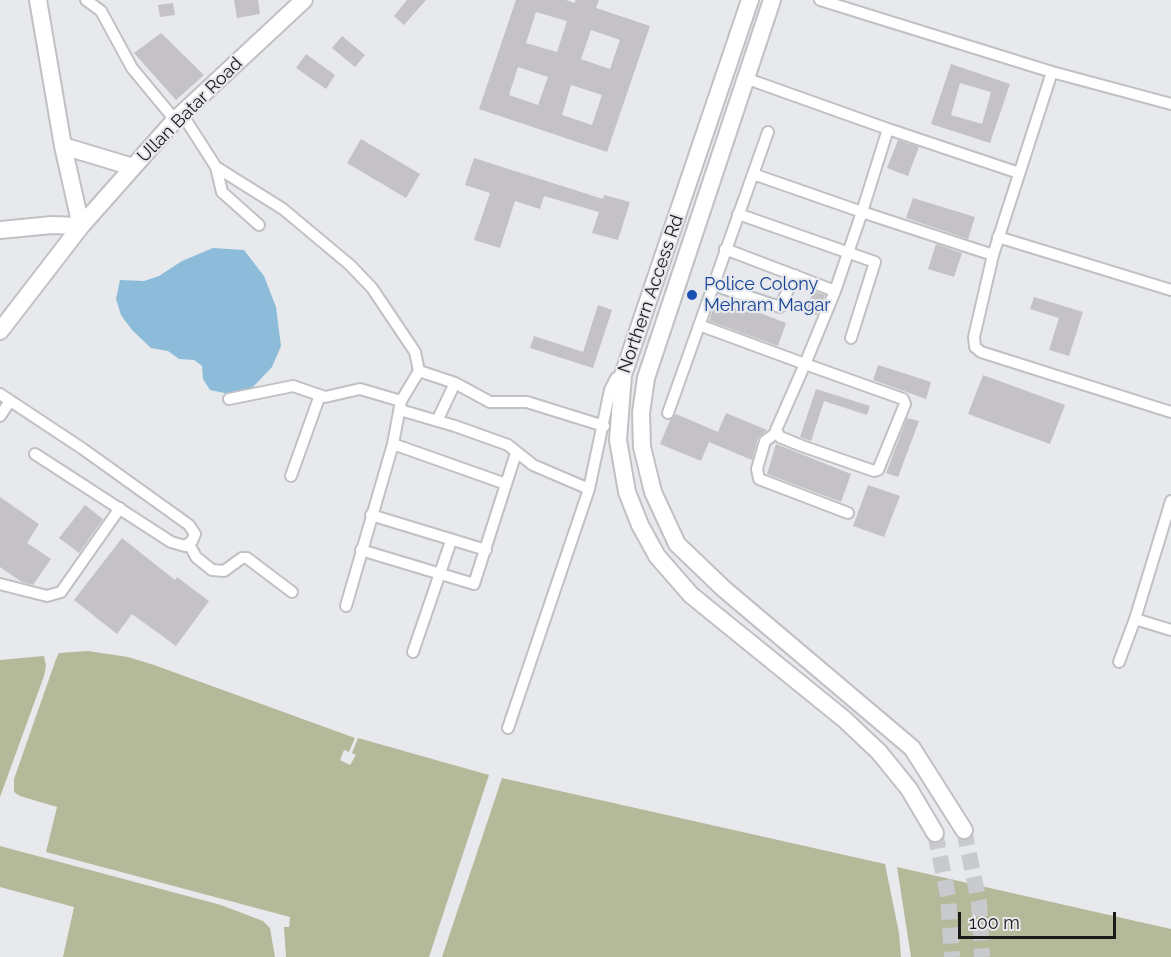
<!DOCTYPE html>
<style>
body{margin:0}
#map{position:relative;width:1171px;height:957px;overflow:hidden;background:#e7e9ec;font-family:Raleway,sans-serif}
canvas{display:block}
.scale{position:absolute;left:958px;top:912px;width:158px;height:27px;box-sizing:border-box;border:3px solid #1a1a1b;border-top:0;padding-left:8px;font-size:18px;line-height:21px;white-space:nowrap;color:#1a1a1b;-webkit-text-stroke:4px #e7e9ec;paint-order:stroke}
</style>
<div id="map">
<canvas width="1171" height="957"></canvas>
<div class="scale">100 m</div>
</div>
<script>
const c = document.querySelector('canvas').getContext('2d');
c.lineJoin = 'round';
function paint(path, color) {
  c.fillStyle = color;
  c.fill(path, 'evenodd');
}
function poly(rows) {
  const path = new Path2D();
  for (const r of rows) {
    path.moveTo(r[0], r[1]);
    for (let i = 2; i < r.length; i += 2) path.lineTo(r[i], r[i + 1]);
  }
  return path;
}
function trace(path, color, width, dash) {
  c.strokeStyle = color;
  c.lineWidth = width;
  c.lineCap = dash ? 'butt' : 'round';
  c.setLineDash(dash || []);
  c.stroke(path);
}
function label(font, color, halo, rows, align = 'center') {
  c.font = font + ' Raleway,sans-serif';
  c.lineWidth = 4.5;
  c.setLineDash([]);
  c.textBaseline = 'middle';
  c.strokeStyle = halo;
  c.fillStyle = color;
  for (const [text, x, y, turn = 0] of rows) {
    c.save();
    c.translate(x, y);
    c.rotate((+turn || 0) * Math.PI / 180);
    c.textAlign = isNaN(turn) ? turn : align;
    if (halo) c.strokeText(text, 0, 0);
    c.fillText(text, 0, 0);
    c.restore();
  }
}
const green = poly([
 [88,651,128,657,154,665,355,738,349,752,344,750,340,760,350,765,356,755,352,753,358,738,489,775,429,957,286,957,284,927,289,927,290,917,46,852,57,807,20,796,14,792,14,779,56,659,59,653],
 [44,656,46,666,44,676,0,797,0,660],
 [502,778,885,864,899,933,901,957,442,957],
 [0,846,221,905,263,921,270,928,275,957,63,957,74,907,0,887],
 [897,867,1171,929,1171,957,911,957]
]);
const water = poly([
 [213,248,244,250,264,276,276,307,281,346,272,367,253,387,234,395,210,390,203,379,202,366,194,360,179,359,168,351,151,348,132,330,121,315,116,299,120,280,144,281,159,276,182,261]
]);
const building = poly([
 [234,0,258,0,260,14,237,18],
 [407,0,426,0,404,25,394,16],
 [516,0,566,0,574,3,576,0,599,0,596,8,650,26,607,152,479,109],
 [536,12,567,21,557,52,526,43],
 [591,30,620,40,610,69,581,59],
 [518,67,548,77,538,105,509,95],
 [571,85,602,95,592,125,562,115],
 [173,3,175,15,160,17,158,5],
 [161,33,204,75,176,100,134,53],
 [342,36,365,55,355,67,332,48],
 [306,54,335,75,326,89,296,68],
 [951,64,1010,84,990,143,931,124],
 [960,83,991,92,982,124,951,115],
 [361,139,420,174,406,198,347,163],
 [898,140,919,147,908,176,887,168],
 [474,158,603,199,604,195,630,202,618,240,592,233,599,212,544,196,540,209,515,201,500,248,474,240,490,193,465,185],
 [913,198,975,217,968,239,906,218],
 [936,244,962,253,954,277,928,269],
 [813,291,825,295,817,315,806,312],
 [1034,297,1083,312,1069,356,1049,350,1059,318,1030,309],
 [716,301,746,312,747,308,786,323,778,346,709,321],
 [598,305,612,310,593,368,530,348,534,336,583,352],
 [878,365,931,382,926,399,873,380],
 [983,375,1065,405,1050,444,968,414],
 [816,389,870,406,867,415,824,401,811,441,800,437],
 [726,413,767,430,758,438,752,460,709,442,701,461,660,444,670,420,676,414,718,432],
 [907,418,919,421,898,477,886,473],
 [776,444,851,474,841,502,767,474],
 [868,485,900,496,884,537,853,526],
 [0,497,39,524,27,543,51,559,33,585,22,582,0,567],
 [85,505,103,519,79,553,59,538],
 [122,538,175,580,177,577,209,601,176,646,132,614,117,634,74,600]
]);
const secondaryTunnel = poly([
 [964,830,979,902,982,957],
 [935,833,948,896,952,957]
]);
const street = poly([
 [86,0,101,11,132,68,175,120],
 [820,0,1052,72,1171,104],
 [1052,72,993,255,974,337,975,347,981,352,1171,412],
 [745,78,888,129,862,212,993,255],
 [182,114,216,167,283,209,350,265,372,288,415,352,419,371,401,401,393,444,346,606],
 [888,129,1019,173],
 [216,167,222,192,259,225],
 [738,214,875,262,851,338],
 [998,237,1171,290],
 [725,249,835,291],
 [713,285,780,307,795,275],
 [699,325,805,364,903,399,905,404,878,470,874,471,802,446,780,437,776,430,805,364,835,291,862,212,753,174],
 [419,371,455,383,490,402,527,402,604,426],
 [0,394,83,449,189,525,195,534,192,541,185,546,171,542,35,454],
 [229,399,293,386,325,397,360,389,401,401],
 [400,410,455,426,508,445,533,465,589,489],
 [668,413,768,132],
 [0,416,10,401],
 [437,421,455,383],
 [776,433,765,441,757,469,759,479,848,513],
 [393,444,506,484],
 [291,476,320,395],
 [371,515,486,550],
 [189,544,196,557,212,570,224,571,242,558,247,558,292,592],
 [361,550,474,584,516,453],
 [0,584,47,596,61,592,120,508],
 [1135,619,1171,630],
 [413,652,451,541],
 [1119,662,1135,619,1171,501],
 [508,728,589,489,610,390,616,378,623,375]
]);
const secondary = poly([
 [38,0,63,146,81,226],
 [750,0,623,375,618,440,627,492,640,525,657,556,691,595,844,719,879,752,909,789,935,833],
 [772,0,646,378,641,413,642,447,653,492,677,544,724,589,912,748,964,830],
 [63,146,133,167],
 [0,230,52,225,81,226],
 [0,331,81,226,175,120,304,0]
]);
const markers = [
 [692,295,6,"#1a4fb4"]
];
const streetNames = [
 ["Ullan Batar Road",190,110,-45],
 ["Northern Access Rd",651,294,-71]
];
const transitNames = [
 ["Police Colony",704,285],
 ["Mehram Magar",704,306]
];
paint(green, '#b4ba99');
paint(water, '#8cbcda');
paint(building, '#c4c2c5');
trace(secondaryTunnel, '#c8cacd', 16, [16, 8]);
trace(street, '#c0c1c4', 14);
trace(secondary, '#c0c1c4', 20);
trace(street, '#fff', 10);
trace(secondary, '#fff', 16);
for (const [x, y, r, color] of markers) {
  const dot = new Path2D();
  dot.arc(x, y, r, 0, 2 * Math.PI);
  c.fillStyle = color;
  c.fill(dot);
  trace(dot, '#e7e9ec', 2);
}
label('18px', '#1a1a1b', '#e7e9ec', streetNames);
label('18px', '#164399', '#e7e9ec', transitNames, 'left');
</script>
